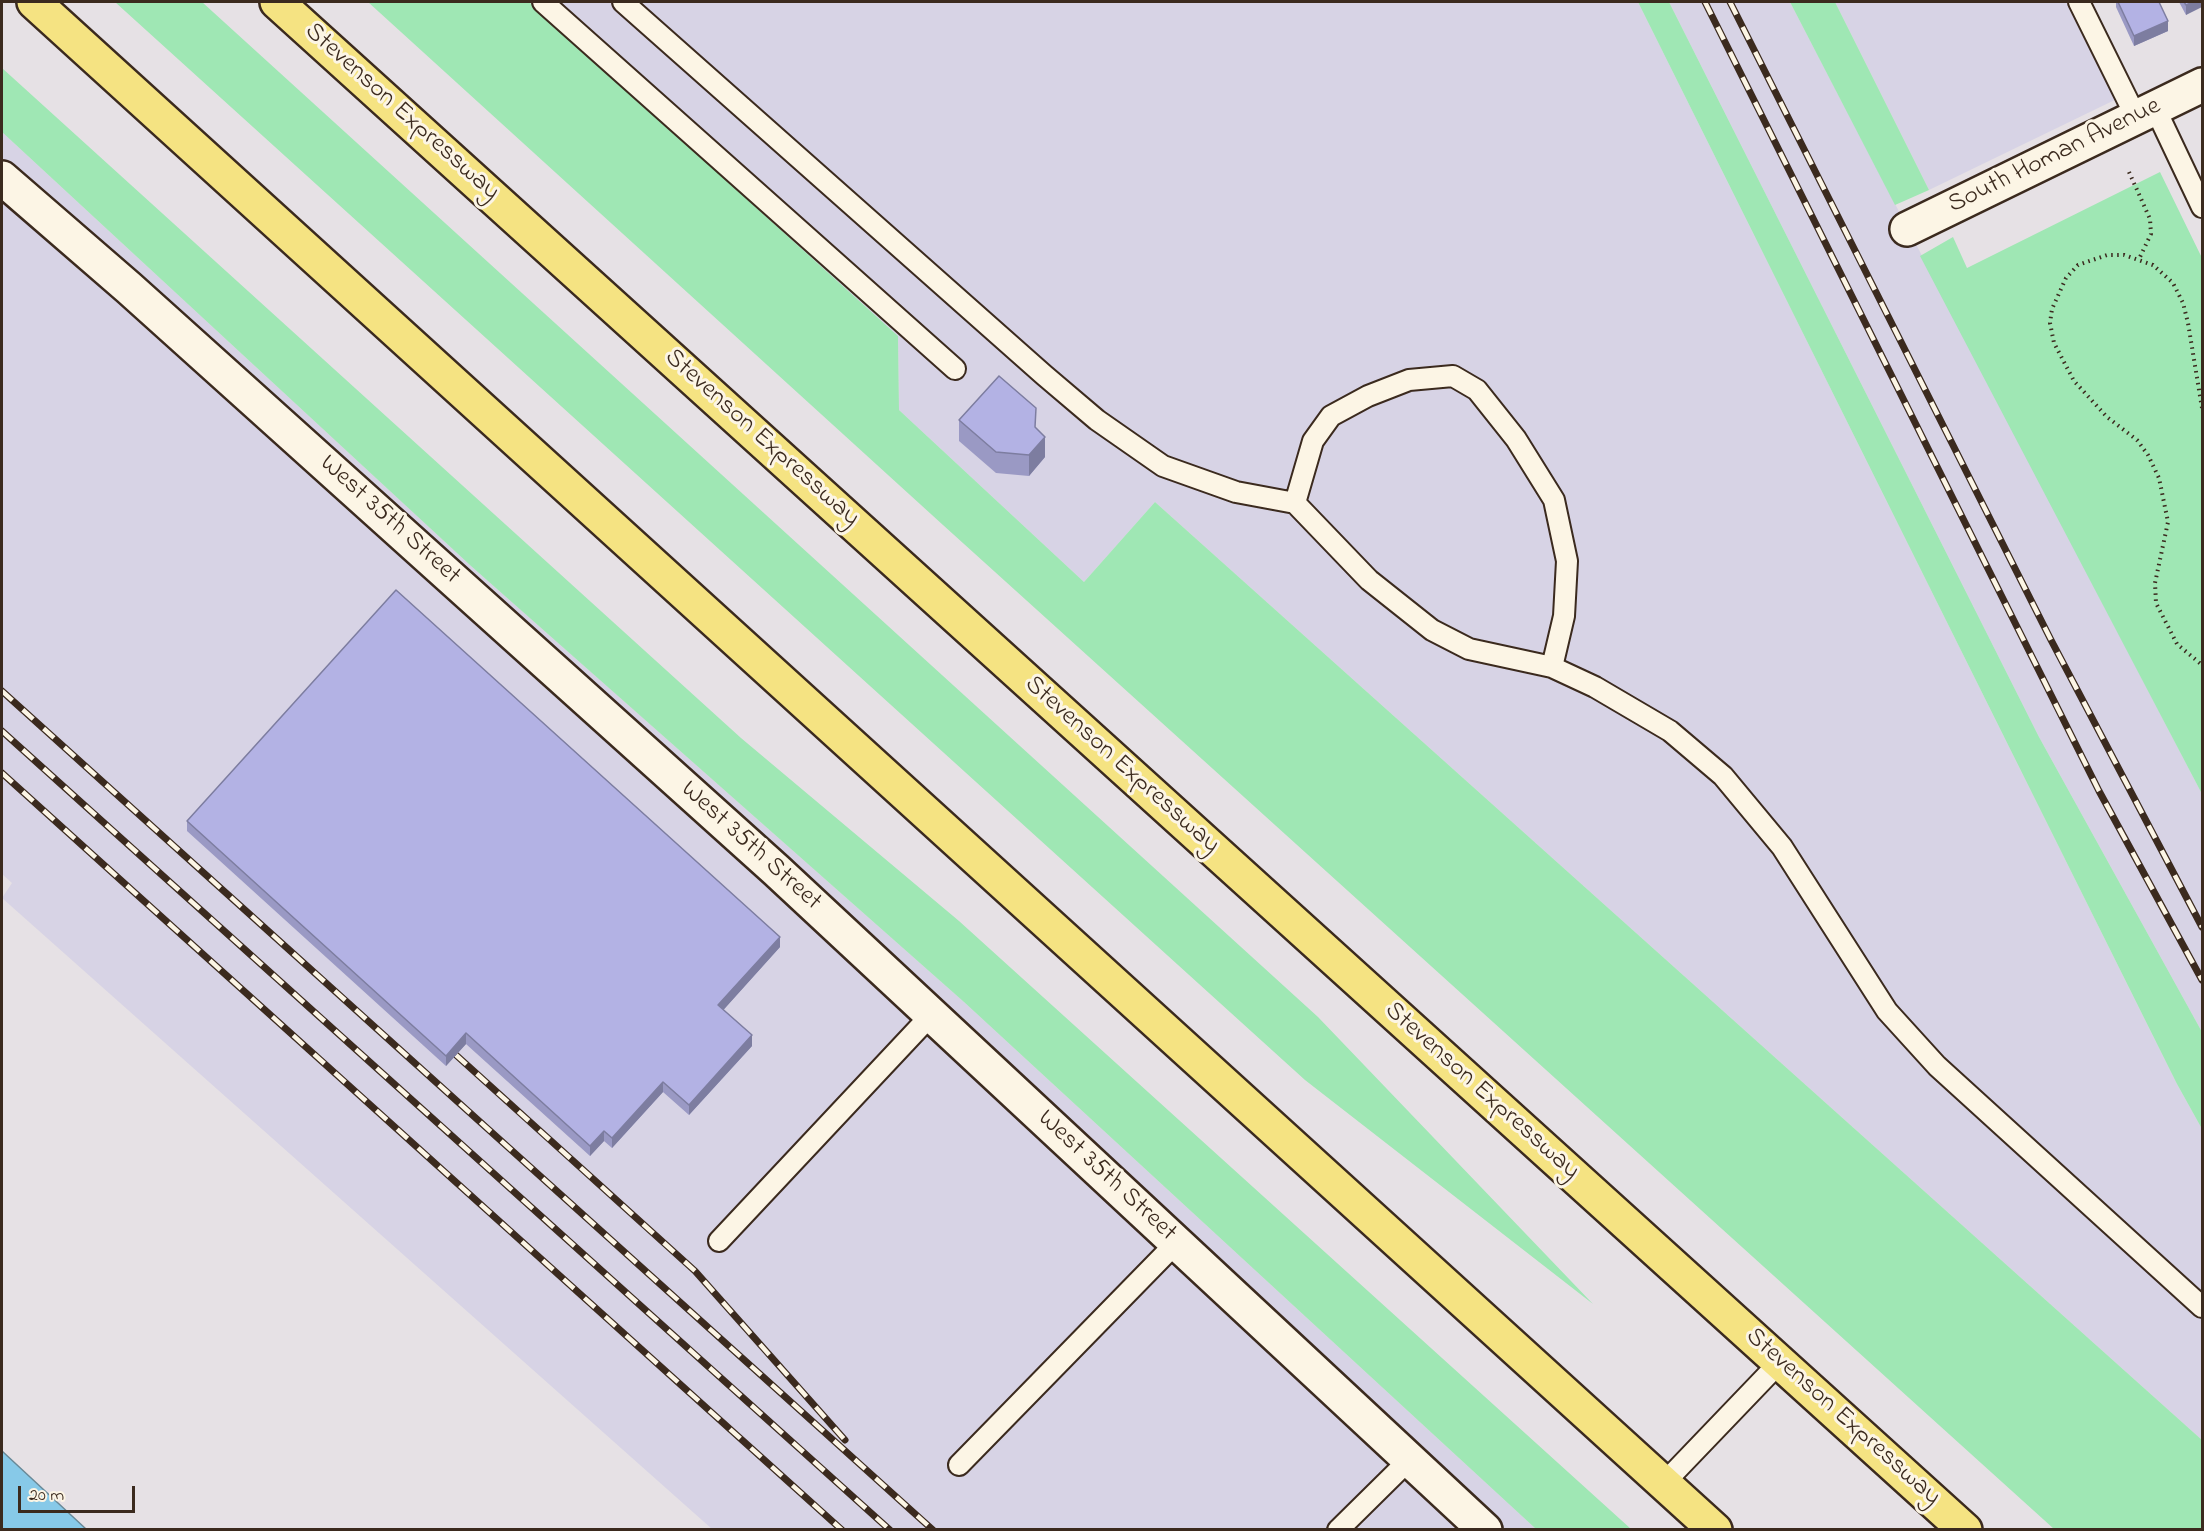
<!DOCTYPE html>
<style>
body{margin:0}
#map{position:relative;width:2204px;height:1531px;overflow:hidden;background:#e6e1e5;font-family:"Indie Flower",sans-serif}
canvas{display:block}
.frame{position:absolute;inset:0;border:3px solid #3b2a1e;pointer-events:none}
.scale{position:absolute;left:18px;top:1486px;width:117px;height:27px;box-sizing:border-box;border:3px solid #3b2a1e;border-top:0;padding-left:8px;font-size:18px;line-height:21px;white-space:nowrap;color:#3b2a1e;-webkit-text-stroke:4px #fcf5e5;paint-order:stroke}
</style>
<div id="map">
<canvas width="2204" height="1531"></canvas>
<div class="frame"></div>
<div class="scale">20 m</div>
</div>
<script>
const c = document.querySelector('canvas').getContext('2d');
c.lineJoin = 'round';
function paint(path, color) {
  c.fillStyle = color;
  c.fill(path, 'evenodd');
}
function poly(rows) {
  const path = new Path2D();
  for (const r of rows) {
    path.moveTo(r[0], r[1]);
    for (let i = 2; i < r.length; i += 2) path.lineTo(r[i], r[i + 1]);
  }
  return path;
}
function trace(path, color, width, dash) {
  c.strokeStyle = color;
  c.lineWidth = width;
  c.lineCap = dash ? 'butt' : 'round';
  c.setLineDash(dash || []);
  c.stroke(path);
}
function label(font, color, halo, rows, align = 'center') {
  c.font = font + ' "Indie Flower",sans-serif';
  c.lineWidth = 6;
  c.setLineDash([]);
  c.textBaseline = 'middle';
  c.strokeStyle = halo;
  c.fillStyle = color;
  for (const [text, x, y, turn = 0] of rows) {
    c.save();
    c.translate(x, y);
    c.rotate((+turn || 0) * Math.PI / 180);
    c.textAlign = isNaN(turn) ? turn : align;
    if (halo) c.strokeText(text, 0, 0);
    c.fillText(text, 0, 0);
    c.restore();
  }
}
const built = poly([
 [529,2,1638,2,2177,1084,2202,1129,2202,1440,1155,502,1084,582,899,410,898,336],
 [1669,2,1790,2,2202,794,2202,1032,2039,737],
 [1835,2,2079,2,2125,95,1929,190],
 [2,132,471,566,964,1002,1536,1529,712,1529,2,898,12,883,2,874]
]);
const green = poly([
 [115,2,202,2,1318,1017,1593,1304,1305,1080],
 [368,2,529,2,898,336,899,410,1084,582,1155,502,2202,1440,2202,1529,2054,1529,943,525],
 [1638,2,1669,2,2039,737,2202,1032,2202,1129,2177,1084],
 [1790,2,1835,2,1929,190,1895,205],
 [2,68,741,738,959,921,1631,1529,1536,1529,964,1002,471,566,2,132],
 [2160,172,2202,258,2202,794,1920,256,1953,237,1967,268]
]);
const water = poly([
 [2,1451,86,1529,2,1529,2,1451]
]);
const path = poly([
 [2129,172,2150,219,2151,234,2139,259],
 [2202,408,2188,323,2183,303,2173,283,2153,265,2124,255,2107,255,2078,265,2066,278,2052,309,2050,323,2054,343,2074,381,2107,417,2137,440,2148,455,2159,478,2168,522,2155,583,2156,603,2177,644,2202,665]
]);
const service = poly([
 [543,2,955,369],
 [623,2,1044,375,1097,420,1163,466,1236,492,1295,503,1369,580,1432,630,1469,649,1552,667,1595,687,1670,731,1723,776,1782,847,1887,1011,1937,1066,2202,1307],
 [2079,2,2136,117],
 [2155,108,2202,207],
 [1295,503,1313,441,1331,416,1368,396,1409,380,1453,376,1477,390,1516,439,1554,500,1567,561,1564,616,1552,667],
 [719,1241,932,1014],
 [959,1465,1177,1242],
 [1664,1483,1780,1362],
 [1338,1530,1410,1459]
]);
const minor = poly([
 [2,178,129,288,776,870,1485,1530],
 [1907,229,2202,85]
]);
const motorway = poly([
 [34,2,1715,1530],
 [277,2,1965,1530]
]);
const rail = poly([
 [1705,2,2099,791,2202,980],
 [1730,2,2051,640,2202,927],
 [2,691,933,1530],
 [2,731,890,1530],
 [2,773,842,1530],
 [456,1055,695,1271,845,1440]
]);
const wall = poly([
 [2116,2,2159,2,2168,31,2134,46,2116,7],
 [2179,2,2202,2,2186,15],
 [959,420,1036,428,1045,457,1029,476,996,473,959,441],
 [187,821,780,947,723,1010,752,1046,689,1115,663,1092,612,1148,604,1141,590,1156,466,1044,446,1066,187,831]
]);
const shadedWall = poly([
 [2193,2,2202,2,2202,7,2186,15,2186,5],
 [2168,21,2168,31,2134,46,2134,36],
 [1045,437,1045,457,1029,476,1029,455],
 [780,937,780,947,718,1016,718,1005],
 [466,1033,466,1044,446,1066,446,1056],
 [752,1035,752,1046,689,1115,689,1105],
 [663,1082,663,1092,612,1148,612,1138],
 [604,1131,604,1141,590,1156,590,1146]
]);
const building = poly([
 [2118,2,2159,2,2168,21,2134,36,2118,2],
 [2184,2,2193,2,2186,5,2184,2],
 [999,376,1036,408,1035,427,1045,437,1029,455,996,452,959,420,999,376],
 [396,590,780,937,718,1005,752,1035,689,1105,663,1082,612,1138,604,1131,590,1146,466,1033,446,1056,187,821,396,590]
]);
const streetNames = [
 ["Stevenson Expressway",401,113,42],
 ["South Homan Avenue",2055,157,-26],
 ["Stevenson Expressway",761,439,42],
 ["West 35th Street",389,521,42],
 ["Stevenson Expressway",1121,766,42],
 ["West 35th Street",750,847,42],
 ["Stevenson Expressway",1481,1092,42],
 ["West 35th Street",1106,1177,43],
 ["Stevenson Expressway",1842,1418,42]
];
paint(built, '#d7d3e5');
paint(green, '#9fe7b4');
paint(water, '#87c9e8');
trace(water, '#698997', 1.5);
trace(service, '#3b2a1e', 24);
trace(minor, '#3b2a1e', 38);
trace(motorway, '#3b2a1e', 38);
trace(path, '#3b2a1e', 4, [1.5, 4.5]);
trace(service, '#fcf5e5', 20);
trace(minor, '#fcf5e5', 33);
trace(motorway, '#f5e382', 33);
trace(rail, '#3b2a1e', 7);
trace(rail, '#fcf5e5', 4.5, [14]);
paint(wall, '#9a99c4');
paint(shadedWall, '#7d7da0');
paint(building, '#b3b2e4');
trace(building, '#7d7da0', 1.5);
label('26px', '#3b2a1e', '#fcf5e5', streetNames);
</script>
